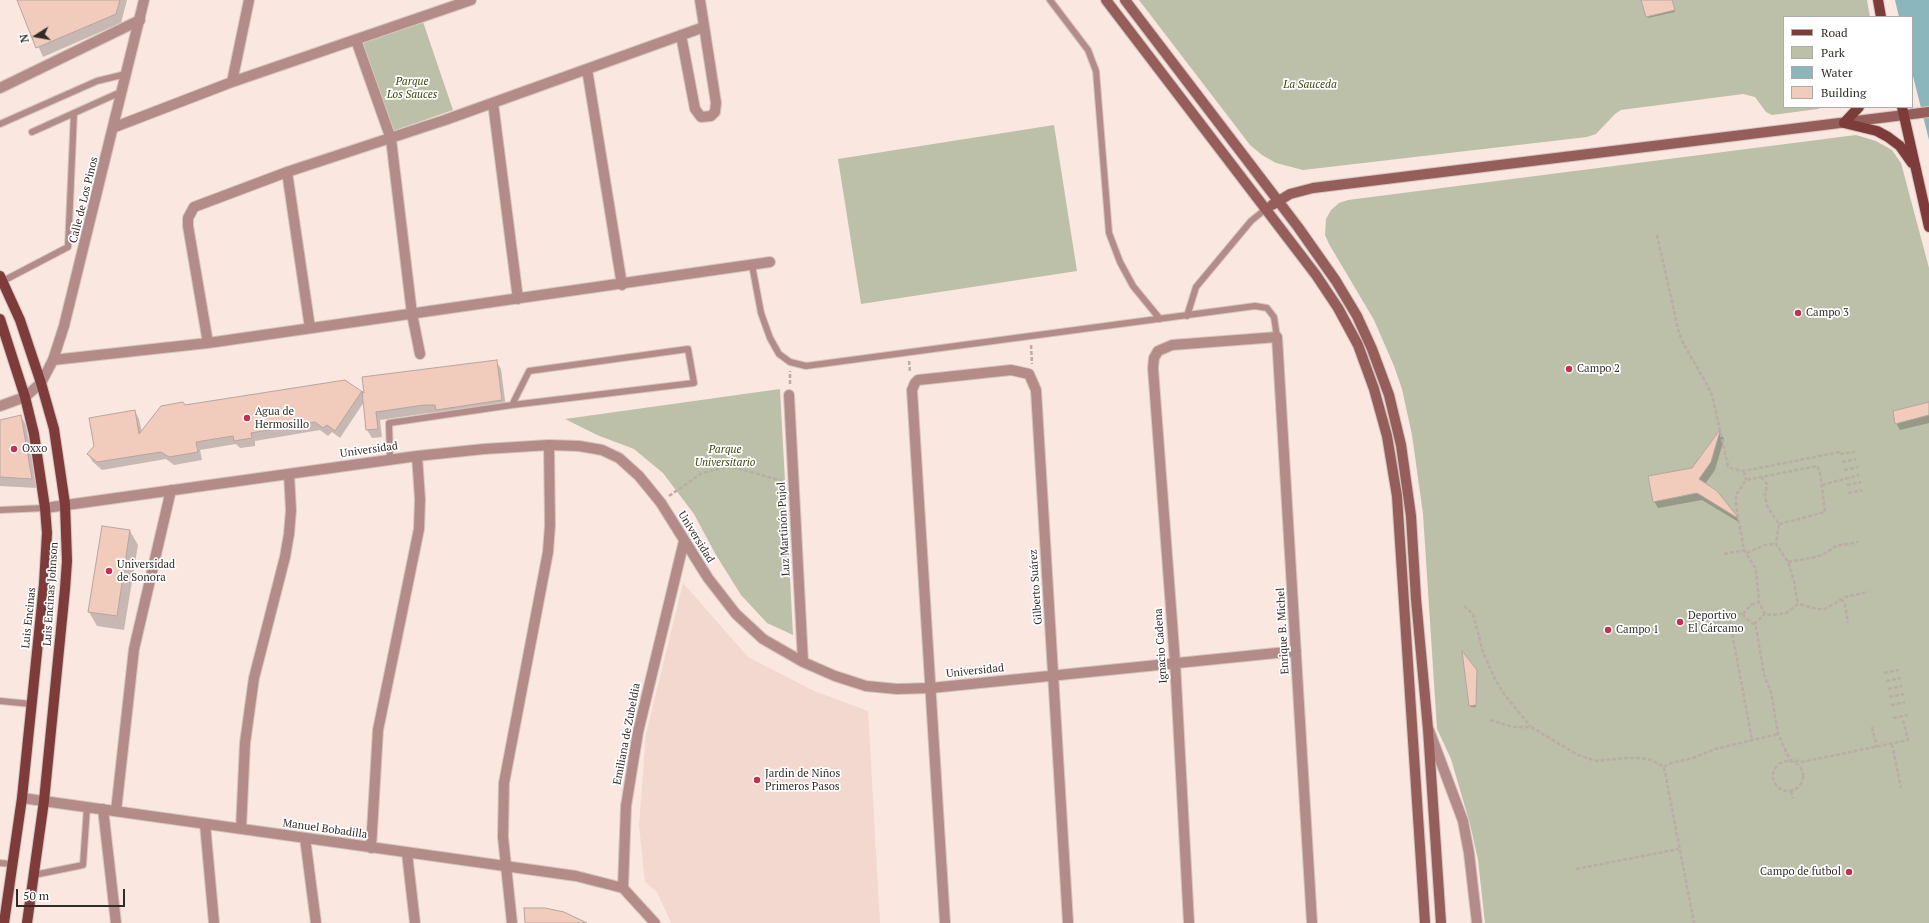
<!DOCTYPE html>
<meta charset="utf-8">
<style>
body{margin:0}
#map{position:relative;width:1929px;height:923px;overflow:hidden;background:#f9e7e0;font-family:"PT Serif",serif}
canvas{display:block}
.legend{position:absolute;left:1783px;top:16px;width:130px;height:92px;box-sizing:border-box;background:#fff;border:1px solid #adaba9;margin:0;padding:5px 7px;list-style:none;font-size:12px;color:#322c29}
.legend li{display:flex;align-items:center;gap:8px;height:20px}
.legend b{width:20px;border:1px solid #adaba9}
.north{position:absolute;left:16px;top:16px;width:40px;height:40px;-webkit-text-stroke:3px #fff;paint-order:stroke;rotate:259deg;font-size:11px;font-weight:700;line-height:16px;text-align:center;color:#322c29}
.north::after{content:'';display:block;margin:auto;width:14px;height:18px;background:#322c29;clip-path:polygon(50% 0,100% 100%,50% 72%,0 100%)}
.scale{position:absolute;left:16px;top:889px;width:109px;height:18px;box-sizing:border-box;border:2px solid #322c29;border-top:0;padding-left:5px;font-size:12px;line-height:14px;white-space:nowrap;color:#322c29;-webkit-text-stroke:3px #fff;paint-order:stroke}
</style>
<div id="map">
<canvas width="1929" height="923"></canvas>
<ul class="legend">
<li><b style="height:5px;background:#7d3c3a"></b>Road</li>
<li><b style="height:11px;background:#bcc0a8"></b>Park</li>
<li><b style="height:11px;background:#8bb6bb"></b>Water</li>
<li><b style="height:11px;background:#f1ccbd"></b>Building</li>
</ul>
<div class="north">N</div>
<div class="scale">50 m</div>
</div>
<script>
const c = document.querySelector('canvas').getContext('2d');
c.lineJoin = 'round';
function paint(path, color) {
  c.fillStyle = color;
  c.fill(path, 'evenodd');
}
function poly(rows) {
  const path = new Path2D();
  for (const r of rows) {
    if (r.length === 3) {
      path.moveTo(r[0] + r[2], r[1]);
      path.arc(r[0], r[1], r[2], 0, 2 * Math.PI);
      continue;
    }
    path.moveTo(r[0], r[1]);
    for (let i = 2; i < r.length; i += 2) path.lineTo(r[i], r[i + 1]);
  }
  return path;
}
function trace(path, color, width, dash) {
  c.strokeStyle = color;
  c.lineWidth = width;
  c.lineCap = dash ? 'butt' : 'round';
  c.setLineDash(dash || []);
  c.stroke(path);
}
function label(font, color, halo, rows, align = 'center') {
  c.font = font + ' "PT Serif",serif';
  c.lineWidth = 3.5;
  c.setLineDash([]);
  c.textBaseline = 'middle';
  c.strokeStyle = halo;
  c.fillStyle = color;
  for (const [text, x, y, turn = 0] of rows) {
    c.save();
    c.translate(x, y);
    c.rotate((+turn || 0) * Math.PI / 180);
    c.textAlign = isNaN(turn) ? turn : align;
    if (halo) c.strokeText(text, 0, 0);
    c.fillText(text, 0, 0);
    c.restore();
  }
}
const built = poly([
 [683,583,748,657,814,691,868,711,880,923,671,923,657,892,645,882,639,825,646,734]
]);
const green = poly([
 [1139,0,1867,0,1870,17,1784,17,1784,107,1822,107,1818,109,1772,115,1766,112,1755,97,1743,94,1621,110,1615,114,1596,134,1587,137,1303,170,1276,163,1262,155,1250,145],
 [422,19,453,110,393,131,362,40],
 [1054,125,1077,271,861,304,838,159],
 [1856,135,1876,141,1892,150,1901,163,1929,268,1929,923,1485,923,1478,860,1470,824,1451,759,1437,729,1423,514,1412,435,1402,389,1394,366,1374,320,1329,244,1325,235,1326,219,1331,210,1339,203,1348,200],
 [780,389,785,482,793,635,767,623,741,595,716,555,694,514,663,473,634,449,597,435,565,419]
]);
const water = poly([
 [1895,0,1929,0,1929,140,1912,72,1912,17,1899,17]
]);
const shadow = poly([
 [18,0,127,0,121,23,43,57],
 [1643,0,1672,0,1675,12,1648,18],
 [496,361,501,369,506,408,442,417,439,413,429,413,380,420,382,437,372,438,367,430,364,402,340,438,332,432,328,436,320,430,255,441,255,446,240,448,236,444,200,450,202,460,174,465,166,459,102,470,93,462,88,454,135,411,139,419,142,433,185,406,345,381,366,395],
 [1929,403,1929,423,1900,430,1896,423],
 [21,416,26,425,37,488,0,486,0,421],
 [1720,432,1724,439,1715,470,1705,484,1736,516,1740,523,1702,500,1658,508,1654,501,1693,469],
 [130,531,138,545,124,630,97,626,89,612],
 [1476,670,1476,707,1471,707,1470,705]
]);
const building = poly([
 [17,0,120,0,116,14,36,48,17,0],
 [1641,0,1672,0,1675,10,1646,17,1641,0],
 [497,360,502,400,436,410,435,405,424,405,376,412,378,429,366,430,362,391,335,431,327,425,323,428,315,422,251,433,252,438,234,441,233,436,196,442,198,452,169,457,161,452,97,462,87,454,94,446,89,418,135,410,139,434,161,406,183,402,185,405,345,380,364,393,362,377,497,360],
 [1929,402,1929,415,1895,424,1893,411,1929,402],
 [21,415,32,479,0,477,0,420,21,415],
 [1719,431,1720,431,1711,462,1699,479,1717,491,1737,516,1736,517,1697,493,1653,502,1648,476,1692,468,1719,431],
 [102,526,130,530,117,616,88,612,102,526],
 [1462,651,1477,670,1476,705,1469,706,1462,651],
 [524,908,545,908,564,912,587,923,525,923,524,908]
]);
const path = poly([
 [1657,235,1679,333,1684,345,1704,379,1712,395,1728,466,1733,469,1744,471,1840,452],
 [1031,345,1032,364],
 [909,361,910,372],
 [790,384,790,371],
 [1840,454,1855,452],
 [1842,462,1856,459],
 [1844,470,1858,467],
 [1744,471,1746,480],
 [1761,477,1767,484,1765,495,1767,506,1779,524,1776,544,1788,562,1794,581,1798,604],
 [1822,485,1859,475],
 [1847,485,1861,482],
 [1848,493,1862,490],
 [669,496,702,473,730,466,782,481],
 [1779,524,1825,512,1820,472,1817,466,1746,480,1736,495,1736,505,1744,550,1756,569,1759,602,1765,614,1772,615,1786,613,1798,604,1817,609,1825,609,1845,597,1868,592],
 [1747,553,1765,545,1776,544],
 [1724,554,1744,550],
 [1788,562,1816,557,1826,553,1836,546,1858,542],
 [1841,599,1845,604,1848,623],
 [1464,606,1473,614,1483,652,1495,679,1504,694,1530,726],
 [1743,614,1745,618,1754,624,1756,627,1764,675,1771,692,1778,734,1790,760,1802,762,1908,740,1903,720],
 [1743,614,1736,614,1733,615,1730,622,1752,740],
 [1743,614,1751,605,1759,602],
 [1754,624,1765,614],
 [1884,673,1899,670],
 [1886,681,1901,678],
 [1888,689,1902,686],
 [1889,697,1904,694],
 [1891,705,1905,702],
 [1893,718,1908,715],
 [1490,720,1513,727,1531,727,1578,755,1590,759,1598,761,1624,758,1641,758,1651,760,1664,767,1694,923],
 [1872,727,1877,747],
 [1892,744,1901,788],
 [1788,776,15],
 [1664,767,1671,763,1693,758,1715,749,1778,734],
 [1791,791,1793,798],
 [1576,869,1679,849]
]);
const service = poly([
 [1050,0,1088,50,1096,71,1109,233,1120,262,1133,286,1160,319],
 [0,124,97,81,126,74],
 [32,132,123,91],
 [752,265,761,313,770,338,779,354,790,362,806,366,1255,306,1267,308,1274,317,1277,337],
 [3,281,68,247,74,113],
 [1187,316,1196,287,1251,221,1267,208],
 [390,460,389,423,512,405,694,383,688,349,529,371,512,405],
 [0,510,45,508],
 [0,701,31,704],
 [0,863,12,864],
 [34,875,83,865,87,807]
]);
const minor = poly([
 [681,35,695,109,701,117,711,116,715,112,716,103,700,0],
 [356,40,391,139,412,314,420,354],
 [587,69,622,285],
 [232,82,249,0],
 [0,88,140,20],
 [493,103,518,299],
 [115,127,232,82,471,0],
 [287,172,310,328],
 [208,343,188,226,188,218,194,207,287,172,445,120,704,27],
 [53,360,208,343,770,262],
 [789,395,803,662],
 [0,406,25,397],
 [45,508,417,456,484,449,549,445,579,446,602,450,619,458,639,476,661,503,708,578,736,614,763,639,803,662,835,676,866,686,897,689,931,688,1296,651],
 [1429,730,1463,821,1469,853,1477,923],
 [22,798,576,876,623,888],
 [103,809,116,923],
 [116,811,134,649,171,490],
 [205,824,214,923],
 [241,829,245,743,254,678,285,557,289,534,291,510,289,474],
 [305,838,316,923],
 [371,848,378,730,419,529,420,499,417,456],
 [407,853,415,923],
 [512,923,503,837,504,783,548,552,550,525,549,445],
 [655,923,623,888,626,806,638,732,684,541],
 [945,923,912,390,915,383,918,380,1011,370,1029,374,1036,390,1068,923],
 [1189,923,1175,662,1153,368,1154,358,1158,351,1172,345,1277,337,1312,923]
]);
const tertiary = poly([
 [25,397,41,383,53,360,64,326,144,0]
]);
const secondary = poly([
 [1106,0,1316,275,1338,308,1358,345,1374,389,1387,436,1397,496,1425,923],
 [1125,0,1298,227,1336,281,1357,316,1372,349,1389,395,1401,445,1411,516,1416,599,1428,729,1441,923],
 [1272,205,1290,194,1313,188,1929,112]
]);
const primary = poly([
 [1878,0,1881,17],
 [1859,107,1844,123,1877,131,1888,137,1900,146,1912,163],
 [1902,107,1929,227],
 [0,276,20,320,41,383,54,429,65,504,67,561,65,589,44,801,27,923],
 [0,319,25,397,34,434,45,508,47,533,44,584,22,798,4,923]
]);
const markers = [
 [1798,313,4,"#c23151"],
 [1569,369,4,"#c23151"],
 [247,418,4,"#c23151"],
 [14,449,4,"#c23151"],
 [109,571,4,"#c23151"],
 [1680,622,4,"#c23151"],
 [1608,630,4,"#c23151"],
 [757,780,4,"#c23151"],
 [1849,872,4,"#c23151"]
];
const parkNames = [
 ["Parque",412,82],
 ["Los Sauces",412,95],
 ["La Sauceda",1310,85],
 ["Parque",725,450],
 ["Universitario",725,463]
];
const streetNames = [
 ["Calle de Los Pinos",84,200,-76],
 ["Universidad",369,450,-8],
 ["Luz Martinón Pujol",784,529,-93],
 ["Universidad",696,537,58],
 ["Gilberto Suárez",1036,587,-94],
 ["Luis Encinas Johnson",51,594,-86],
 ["Luis Encinas",29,618,-84],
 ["Enrique B. Michel",1283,631,-93],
 ["Ignacio Cadena",1161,646,-94],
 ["Universidad",975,671,-6],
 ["Emiliana de Zubeldia",627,734,-79],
 ["Manuel Bobadilla",325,829,8]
];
const poiNames = [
 ["Campo 3",1806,313],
 ["Campo 2",1577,369],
 ["Agua de",255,412],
 ["Hermosillo",255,425],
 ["Oxxo",22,449],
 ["Universidad",117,565],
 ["de Sonora",117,578],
 ["Deportivo",1688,616],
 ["El Cárcamo",1688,629],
 ["Campo 1",1616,630],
 ["Jardin de Niños",765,774],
 ["Primeros Pasos",765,787],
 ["Campo de futbol",1841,872,"right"]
];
paint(built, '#f2d8cf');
paint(green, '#bcc0a8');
paint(water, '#8bb6bb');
paint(shadow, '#0003');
paint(building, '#f1ccbd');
trace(building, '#b5a59f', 1);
trace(service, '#d5c5bf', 8);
trace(minor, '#d5c5bf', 12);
trace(tertiary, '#d5c5bf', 12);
trace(secondary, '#d5c5bf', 12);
trace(primary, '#d5c5bf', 12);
trace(path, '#baaca6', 2.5, [4, 2]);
trace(service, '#b38c89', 6);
trace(minor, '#b38c89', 10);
trace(tertiary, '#b38c89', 10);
trace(secondary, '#955e5b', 10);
trace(primary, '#7d3c3a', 10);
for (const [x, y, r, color] of markers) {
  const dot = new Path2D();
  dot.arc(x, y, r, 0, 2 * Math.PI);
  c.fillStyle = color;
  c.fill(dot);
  trace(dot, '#fff', 1.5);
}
label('italic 11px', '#404710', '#fff', parkNames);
label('11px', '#322c29', '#fff', streetNames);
label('11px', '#322c29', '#fff', poiNames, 'left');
</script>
